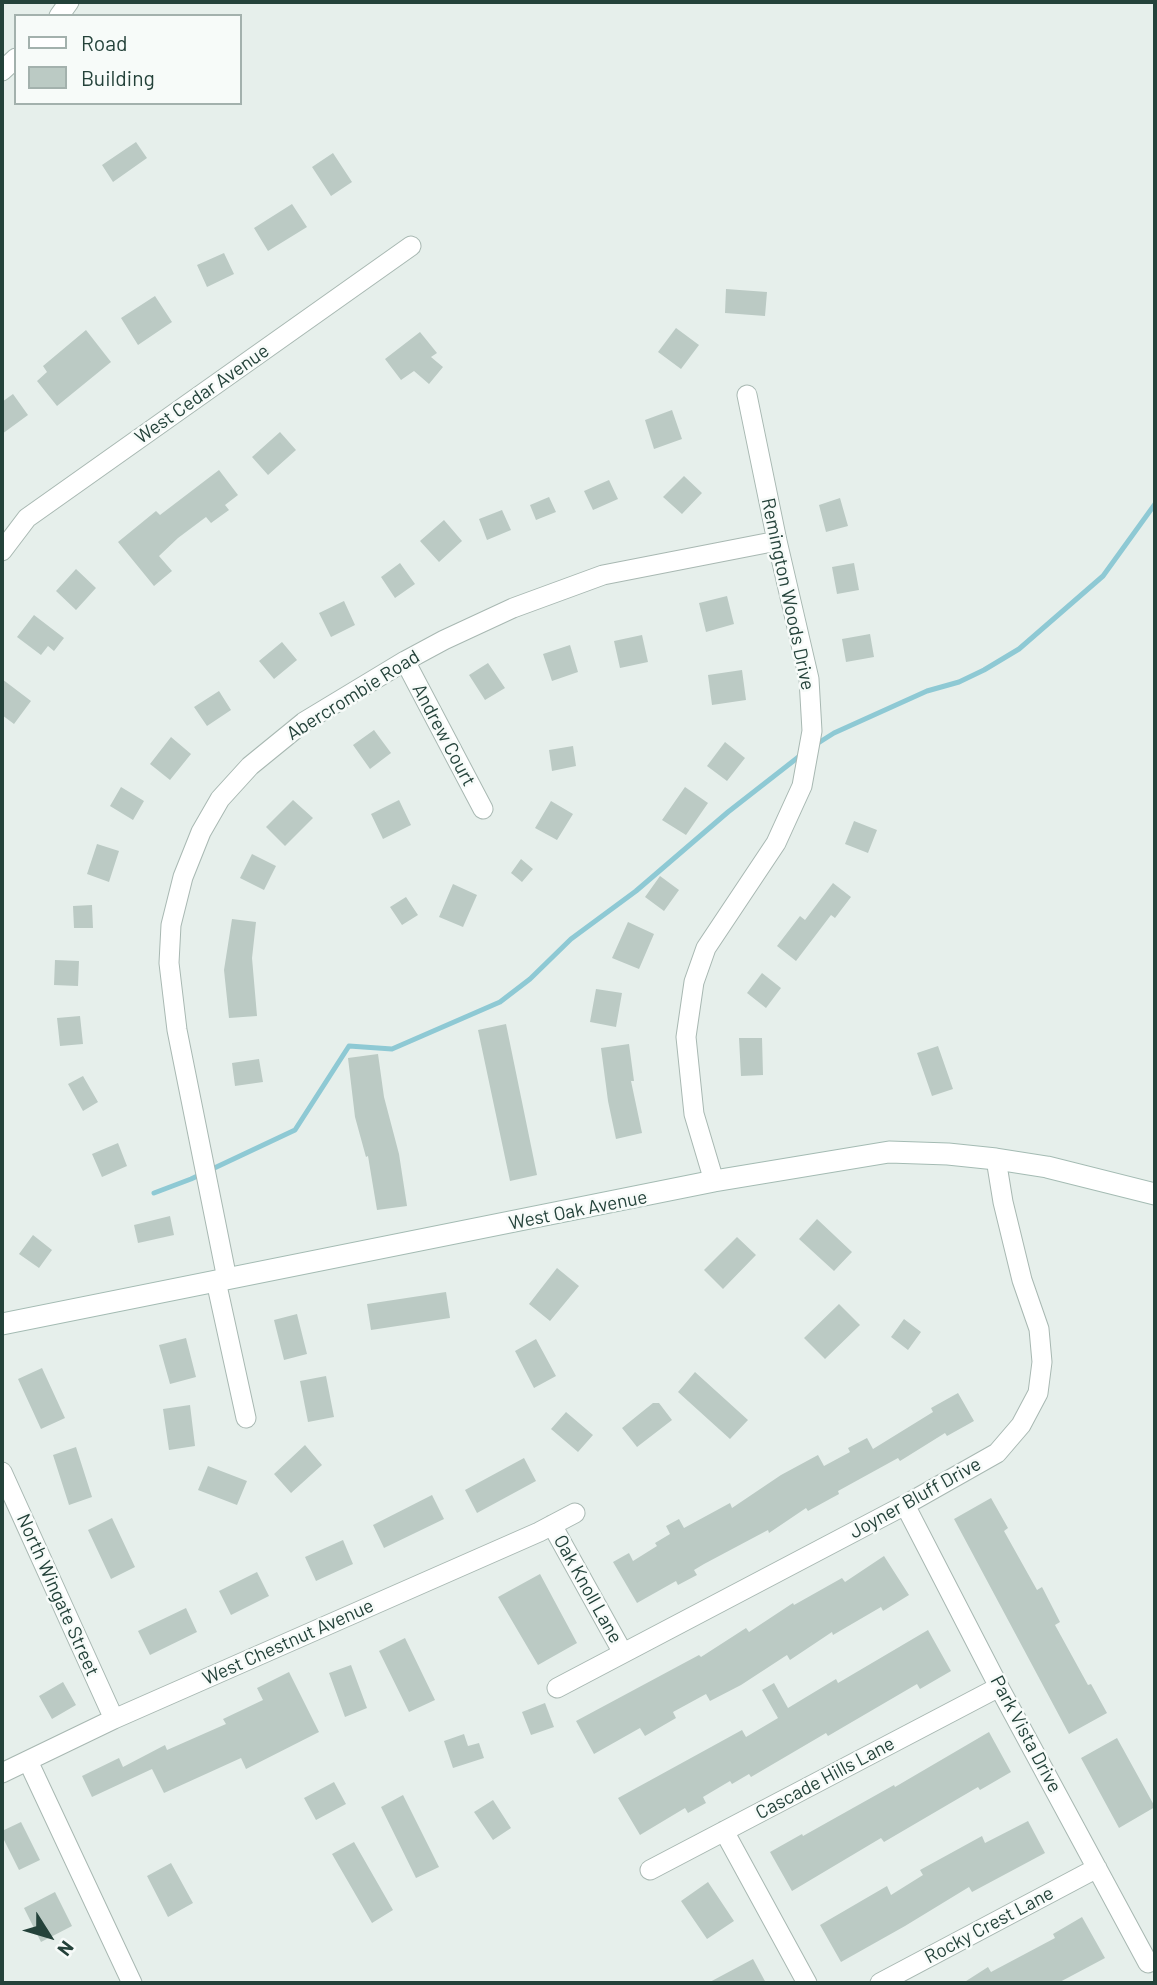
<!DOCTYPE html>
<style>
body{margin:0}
#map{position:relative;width:1157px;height:1985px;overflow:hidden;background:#e6efeb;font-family:Barlow,sans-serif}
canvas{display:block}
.frame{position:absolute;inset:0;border:4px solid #24423a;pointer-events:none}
.legend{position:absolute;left:14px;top:14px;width:228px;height:91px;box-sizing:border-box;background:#f7fbf9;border:2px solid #a3b1ad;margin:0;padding:9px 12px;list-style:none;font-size:21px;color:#24423a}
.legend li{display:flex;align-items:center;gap:14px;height:35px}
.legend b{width:35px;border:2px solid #a3b1ad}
.north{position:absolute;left:14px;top:1901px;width:70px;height:70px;-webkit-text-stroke:5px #f7fbf9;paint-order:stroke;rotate:127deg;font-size:19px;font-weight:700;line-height:28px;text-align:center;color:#24423a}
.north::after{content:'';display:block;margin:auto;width:24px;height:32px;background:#24423a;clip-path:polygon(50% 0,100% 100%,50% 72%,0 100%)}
</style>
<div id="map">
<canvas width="1157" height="1985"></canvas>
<div class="frame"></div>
<ul class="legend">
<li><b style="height:9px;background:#fff"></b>Road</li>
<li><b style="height:19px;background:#bbcac4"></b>Building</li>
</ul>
<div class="north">N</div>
</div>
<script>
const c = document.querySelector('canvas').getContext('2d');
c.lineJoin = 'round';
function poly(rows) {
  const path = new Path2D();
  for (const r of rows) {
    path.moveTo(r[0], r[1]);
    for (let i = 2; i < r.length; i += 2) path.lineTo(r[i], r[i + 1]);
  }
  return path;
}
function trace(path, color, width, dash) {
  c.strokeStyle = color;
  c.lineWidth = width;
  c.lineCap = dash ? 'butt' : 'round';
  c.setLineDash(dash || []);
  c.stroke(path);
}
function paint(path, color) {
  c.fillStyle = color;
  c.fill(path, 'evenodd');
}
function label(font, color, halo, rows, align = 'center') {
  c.font = font + ' Barlow,sans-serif';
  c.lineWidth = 5;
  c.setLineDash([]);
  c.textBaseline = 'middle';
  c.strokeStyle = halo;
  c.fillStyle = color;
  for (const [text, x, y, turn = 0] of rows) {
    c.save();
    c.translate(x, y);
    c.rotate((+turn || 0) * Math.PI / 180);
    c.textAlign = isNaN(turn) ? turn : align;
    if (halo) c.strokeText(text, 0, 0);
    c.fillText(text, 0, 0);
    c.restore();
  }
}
const stream = poly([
 [815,745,834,733,927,691,959,682,984,670,1019,649,1103,576,1155,504],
 [154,1193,191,1179,295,1130,349,1046,392,1049,500,1002,530,979,571,939,636,891,728,812,801,755]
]);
const building = poly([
 [136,142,147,158,113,182,102,165],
 [333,153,352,182,331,196,312,167],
 [292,204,307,227,268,251,254,228],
 [224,253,234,274,207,287,197,265],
 [726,289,767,292,765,316,725,313],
 [155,296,172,322,138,345,121,318],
 [676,328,699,345,681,369,658,352],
 [86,330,111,362,57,406,37,381,47,372,43,366],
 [420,332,437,353,431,357,443,367,429,384,414,371,401,380,385,359],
 [13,394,28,415,2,434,2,402],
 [672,410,682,439,654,449,645,420],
 [280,432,296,450,268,475,252,457],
 [219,470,238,495,225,505,229,510,211,523,206,517,178,538,159,556,172,571,154,586,118,542,156,511,160,515],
 [684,476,702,493,682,514,663,497],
 [609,480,618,499,593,510,584,491],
 [549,497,556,512,536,520,530,505],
 [840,498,848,526,826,532,819,505],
 [502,510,511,530,487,540,479,519],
 [444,520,462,541,439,562,420,541],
 [400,563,415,584,395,598,381,577],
 [854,563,859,590,837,594,832,567],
 [76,569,96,588,76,610,56,591],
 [727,596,734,624,706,632,699,603],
 [344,601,355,625,331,637,319,613],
 [34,615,64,638,54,651,48,646,41,655,17,637],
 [870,634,874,657,846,662,842,639],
 [642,635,648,662,620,668,614,641],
 [282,642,297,660,274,679,259,661],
 [570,645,578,672,552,681,543,654],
 [488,663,505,688,485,700,469,675],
 [742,670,746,700,712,705,708,675],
 [2,679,31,701,14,724,2,715],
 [219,691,231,710,207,726,194,707],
 [374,730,391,753,370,769,353,745],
 [171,737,191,754,170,780,150,764],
 [725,742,745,758,727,781,707,766],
 [573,746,576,766,552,771,549,750],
 [121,787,144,801,133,820,110,806],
 [685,787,708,803,686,835,662,820],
 [293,800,313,818,285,846,266,827],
 [399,800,411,825,383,839,371,814],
 [551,801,573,814,557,840,535,828],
 [854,821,877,830,868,853,845,844],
 [97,844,119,851,109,882,87,874],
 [252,854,276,866,264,890,240,878],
 [521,859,533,869,522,882,511,873],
 [660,876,679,890,664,911,645,897],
 [833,883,851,897,835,918,831,915,796,961,777,946,800,916,805,920],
 [453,884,477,895,463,927,439,917],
 [406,897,418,915,402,925,390,907],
 [92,905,93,928,74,928,73,906],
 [232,919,256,922,252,958,257,1016,229,1018,224,970],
 [628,922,654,934,639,969,612,958],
 [55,960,79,961,78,986,54,985],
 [762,973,781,988,766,1008,747,993],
 [596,989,622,993,616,1027,590,1022],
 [80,1016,83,1044,60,1046,57,1018],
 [506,1024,537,1175,510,1181,478,1030],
 [739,1038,762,1038,763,1075,741,1076],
 [629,1044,634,1081,631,1081,642,1133,616,1139,608,1101,601,1048],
 [938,1046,953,1089,932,1096,917,1053],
 [378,1054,384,1097,399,1154,407,1206,377,1210,368,1156,366,1157,355,1117,348,1058],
 [259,1059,263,1082,235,1086,232,1063],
 [83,1076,98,1102,83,1111,68,1084],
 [118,1143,127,1166,102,1177,92,1154],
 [170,1216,174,1235,138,1243,134,1225],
 [817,1219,852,1252,834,1271,799,1239],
 [33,1235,52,1250,39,1268,19,1254],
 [737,1237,756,1255,723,1289,704,1270],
 [557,1268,579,1286,550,1321,529,1304],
 [446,1292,450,1318,371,1330,367,1304],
 [839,1304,860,1325,825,1359,804,1338],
 [297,1314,307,1354,284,1360,274,1320],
 [904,1319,921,1332,908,1350,891,1337],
 [186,1338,196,1377,170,1384,159,1345],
 [536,1339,556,1376,534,1388,515,1351],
 [42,1368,65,1418,41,1429,18,1379],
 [695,1372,748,1420,730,1439,678,1392],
 [326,1376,334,1417,308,1422,300,1381],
 [958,1393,974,1421,947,1436,945,1433,900,1461,898,1458,838,1491,839,1494,808,1511,806,1508,769,1533,768,1530,704,1564,694,1570,697,1575,678,1585,676,1581,637,1603,613,1562,629,1553,633,1561,657,1546,655,1543,670,1534,666,1526,679,1519,684,1528,730,1503,732,1508,781,1475,818,1455,824,1466,850,1452,848,1448,867,1438,873,1449,933,1412,931,1408],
 [653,1403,659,1403,672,1420,637,1447,622,1428],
 [190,1405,195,1446,169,1450,163,1409],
 [566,1412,593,1435,578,1452,551,1429],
 [305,1445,322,1465,291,1493,274,1474],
 [76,1447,92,1497,69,1505,53,1455],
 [524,1458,536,1481,477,1513,465,1490],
 [208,1466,247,1481,237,1505,198,1490],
 [432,1495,444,1519,384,1548,373,1525],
 [991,1498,1008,1528,1004,1531,1037,1590,1042,1587,1060,1622,1055,1625,1088,1685,1091,1684,1107,1713,1069,1734,954,1519],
 [112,1518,135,1567,111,1579,88,1530],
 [343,1540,353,1564,316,1581,305,1557],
 [884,1556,909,1595,883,1611,881,1607,833,1635,832,1632,790,1660,787,1655,741,1685,710,1701,706,1694,673,1712,676,1718,645,1736,640,1728,594,1754,576,1721,699,1655,701,1657,746,1628,749,1632,793,1603,794,1605,842,1578,845,1582],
 [257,1572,269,1596,231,1615,219,1591],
 [540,1574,577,1643,538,1665,498,1597],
 [186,1608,197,1632,150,1655,138,1631],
 [928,1630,951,1671,920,1689,917,1684,828,1736,826,1733,751,1777,749,1774,732,1784,730,1781,703,1797,706,1803,688,1813,685,1808,640,1835,618,1798,742,1730,746,1737,778,1718,762,1690,774,1683,788,1708,836,1679,838,1683],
 [405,1638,435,1700,409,1712,379,1651],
 [351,1665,367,1708,345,1717,329,1673],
 [289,1672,319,1732,246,1769,241,1758,164,1793,152,1769,92,1797,82,1776,119,1758,123,1767,165,1745,167,1750,226,1724,223,1719,263,1700,257,1688],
 [63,1682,76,1705,52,1719,39,1696],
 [545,1703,554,1727,531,1735,522,1712],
 [989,1732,1011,1772,980,1790,978,1787,884,1842,881,1838,792,1891,770,1852,802,1834,803,1836,894,1785,895,1787],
 [464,1734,468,1746,479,1743,484,1758,453,1768,444,1741],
 [1117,1738,1155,1807,1119,1828,1081,1758],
 [334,1782,346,1804,316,1820,304,1798],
 [403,1795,439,1867,416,1878,381,1807],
 [493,1800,511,1828,493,1840,474,1812],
 [1028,1821,1045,1853,972,1892,969,1887,905,1926,841,1962,820,1925,887,1886,891,1895,923,1875,920,1870,982,1836,985,1843],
 [21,1822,40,1860,19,1870,2,1836,2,1831],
 [354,1842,393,1910,372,1923,332,1854],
 [171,1863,193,1903,168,1917,147,1876],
 [708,1882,734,1921,707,1939,681,1901],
 [55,1892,72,1926,41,1942,24,1908],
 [1082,1917,1105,1958,1058,1983,963,1983,988,1967,991,1972,1055,1938,1053,1934],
 [753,1959,766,1983,708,1983]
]);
const street = poly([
 [59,16,69,2],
 [2,71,16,58],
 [2,551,27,518,411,246],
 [405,661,483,809],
 [714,1181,694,1114,686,1037,694,982,706,948,776,843,802,786,812,731,809,679,777,541,747,395],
 [227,1279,177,1030,169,963,171,925,183,877,201,832,220,799,250,766,304,722,405,661,444,640,513,608,603,575,777,541],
 [216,1281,246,1418],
 [2,1472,114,1719],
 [905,1505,999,1687,1148,1963],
 [552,1525,623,1653],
 [557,1688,905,1505,997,1453,1021,1425,1038,1393,1042,1362,1039,1329,1022,1280,1003,1202,996,1159],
 [28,1761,132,1983],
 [2,1773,114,1719,539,1532,575,1513],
 [724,1831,807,1983],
 [650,1870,999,1687],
 [880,1983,1097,1868]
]);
const secondary = poly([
 [2,1324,714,1181,889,1152,948,1154,996,1159,1047,1167,1155,1194]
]);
const streetNames = [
 ["West Cedar Avenue",202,394,-35],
 ["Remington Woods Drive",788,594,78],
 ["Abercrombie Road",353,695,-32],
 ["Andrew Court",444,735,62],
 ["West Oak Avenue",578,1210,-11],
 ["Joyner Bluff Drive",915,1498,-29],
 ["Oak Knoll Lane",588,1589,61],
 ["North Wingate Street",58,1595,66],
 ["West Chestnut Avenue",288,1642,-24],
 ["Park Vista Drive",1026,1734,62],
 ["Cascade Hills Lane",825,1778,-28],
 ["Rocky Crest Lane",989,1925,-28]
];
trace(stream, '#8ec9d4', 5);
paint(building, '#bbcac4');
trace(street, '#a8b8b2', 21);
trace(secondary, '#a4bbb3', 23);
trace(street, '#fff', 19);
trace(secondary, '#fff', 21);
label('19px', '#24423a', '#f7fbf9', streetNames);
</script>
